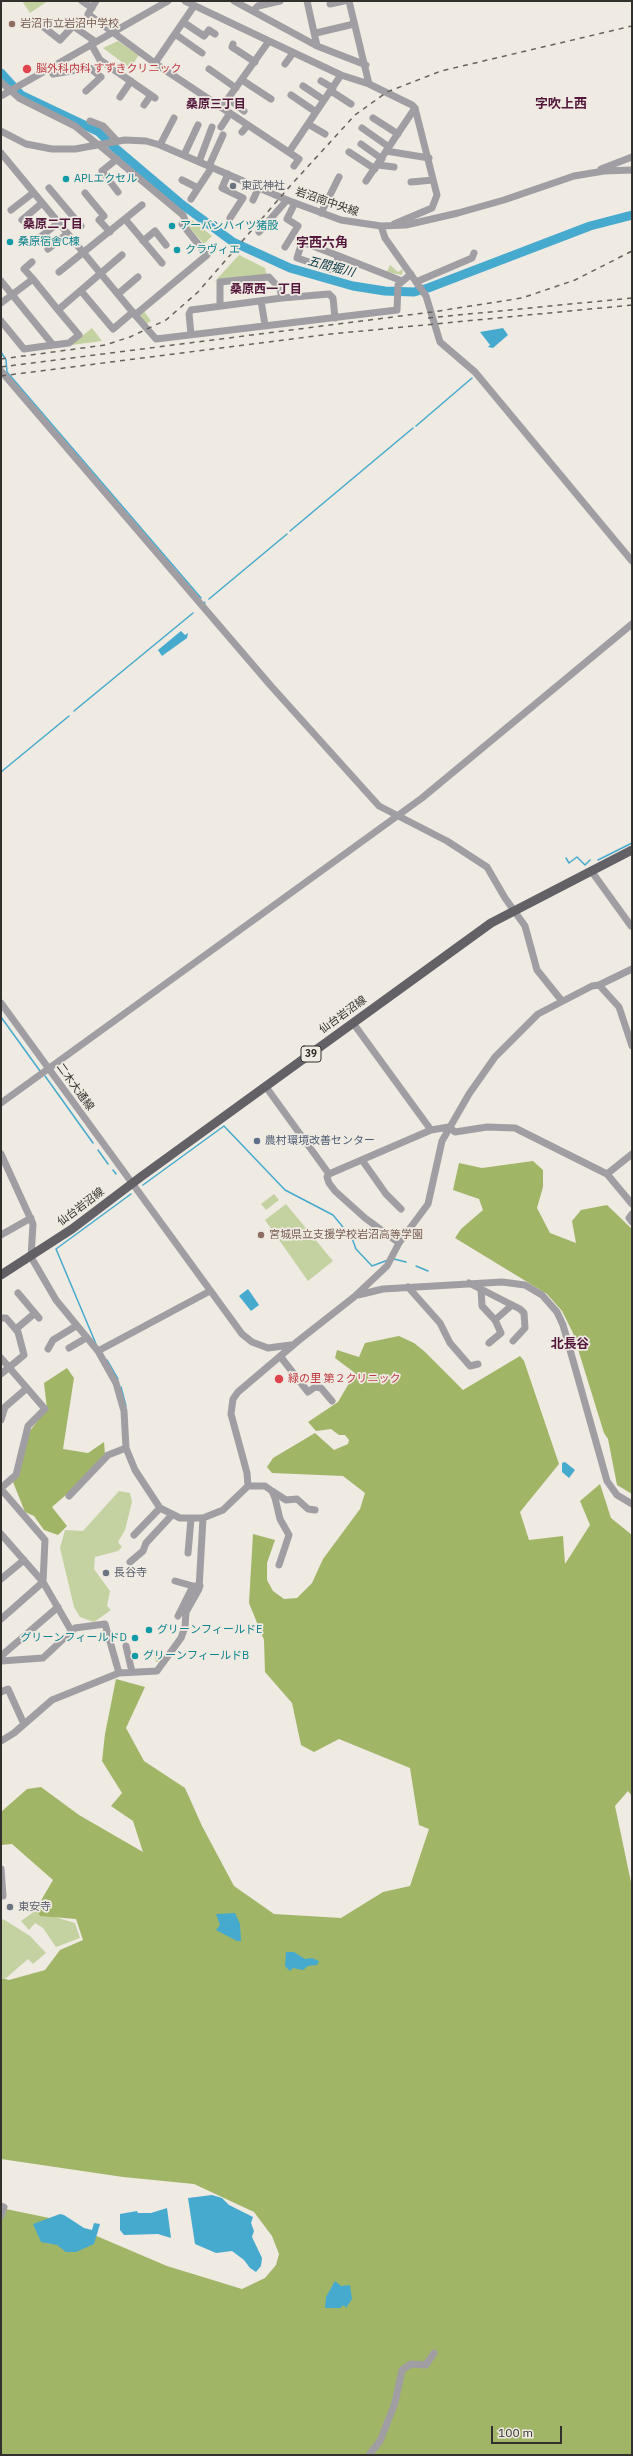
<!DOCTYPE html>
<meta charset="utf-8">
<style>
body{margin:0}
#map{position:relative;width:633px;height:2456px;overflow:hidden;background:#efeae2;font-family:"IBM Plex Sans",sans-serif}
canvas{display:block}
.frame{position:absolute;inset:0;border:2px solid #32302d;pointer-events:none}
.scale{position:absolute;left:491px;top:2426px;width:71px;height:18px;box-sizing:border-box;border:2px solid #32302d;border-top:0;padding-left:5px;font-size:12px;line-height:14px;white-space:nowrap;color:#32302d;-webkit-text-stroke:3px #efeae2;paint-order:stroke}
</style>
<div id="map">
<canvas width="633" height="2456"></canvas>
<div class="frame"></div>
<div class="scale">100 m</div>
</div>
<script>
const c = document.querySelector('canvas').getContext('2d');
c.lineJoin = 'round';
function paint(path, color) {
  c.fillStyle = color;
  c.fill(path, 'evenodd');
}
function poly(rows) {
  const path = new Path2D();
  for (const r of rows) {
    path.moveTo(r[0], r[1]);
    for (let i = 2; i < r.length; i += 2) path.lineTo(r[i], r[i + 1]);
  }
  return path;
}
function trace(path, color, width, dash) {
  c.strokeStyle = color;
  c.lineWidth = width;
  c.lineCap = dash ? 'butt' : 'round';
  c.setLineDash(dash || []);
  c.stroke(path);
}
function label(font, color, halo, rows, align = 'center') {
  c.font = font + ' "IBM Plex Sans","Noto Sans JP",sans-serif';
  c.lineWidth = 3.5;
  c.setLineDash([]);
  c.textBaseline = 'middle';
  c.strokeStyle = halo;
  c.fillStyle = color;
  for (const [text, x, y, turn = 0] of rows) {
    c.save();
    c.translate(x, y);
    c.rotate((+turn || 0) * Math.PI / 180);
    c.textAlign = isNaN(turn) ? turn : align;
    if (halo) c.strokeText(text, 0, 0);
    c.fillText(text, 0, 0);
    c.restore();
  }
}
const green = poly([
 [22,1,48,1,30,13],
 [118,41,139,55,130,68,103,48],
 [187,220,192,220,212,236,204,244,187,225],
 [239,255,265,268,267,276,215,281],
 [390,265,398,272,403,269,402,275,387,272],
 [143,310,151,321,146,324,140,316],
 [92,328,102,341,71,345],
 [274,1194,279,1200,266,1210,261,1204],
 [286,1204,333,1261,308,1281,265,1220],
 [119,1491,130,1493,132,1502,125,1530,118,1542,122,1547,118,1551,95,1557,94,1569,110,1591,107,1606,111,1610,94,1622,80,1617,74,1607,60,1548,65,1530,83,1531],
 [154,1651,162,1657,158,1662,156,1662],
 [35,1911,75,1923,80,1938,56,1947,43,1928,35,1923,29,1930,21,1921],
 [3,1919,30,1936,46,1953,33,1964,28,1959,5,1979,1,1977,1,1921]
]);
const forest = poly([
 [533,1161,543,1170,543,1187,537,1208,550,1233,576,1243,572,1221,581,1210,607,1205,632,1229,632,1494,617,1485,608,1439,604,1433,573,1333,562,1311,547,1294,455,1238,461,1229,483,1210,479,1199,453,1190,459,1163,482,1168],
 [399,1336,414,1343,424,1351,463,1390,520,1356,524,1361,559,1464,520,1512,529,1540,563,1536,565,1564,590,1525,580,1501,600,1484,611,1518,632,1535,632,1796,628,1791,615,1806,632,1887,632,2455,1,2455,1,2208,59,2220,167,2266,242,2289,265,2278,276,2265,279,2254,272,2236,254,2212,194,2184,123,2177,1,2159,1,1978,9,1980,45,1970,60,1950,83,1940,76,1919,40,1916,36,1909,53,1880,12,1844,1,1845,1,1812,27,1789,41,1787,79,1815,143,1852,133,1821,111,1806,122,1793,102,1761,105,1734,116,1679,145,1687,126,1728,144,1761,185,1788,202,1826,234,1886,274,1914,341,1918,383,1892,410,1886,429,1829,419,1825,410,1768,339,1739,314,1752,301,1745,292,1703,265,1672,264,1640,249,1603,253,1534,275,1540,267,1563,267,1580,273,1591,284,1599,297,1598,312,1583,323,1559,360,1509,365,1493,343,1476,272,1473,267,1467,273,1458,315,1433,334,1450,348,1444,349,1440,345,1435,339,1435,331,1429,316,1431,308,1422,338,1402,355,1373,335,1358,337,1350,359,1357,365,1343],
 [67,1368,74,1378,63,1449,88,1453,104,1442,105,1454,82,1481,52,1507,67,1526,58,1535,44,1530,34,1516,25,1512,13,1482,29,1432,47,1409,44,1383]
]);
const water = poly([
 [503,328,508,335,493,348,488,347,490,345,480,332],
 [181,631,185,635,188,633,187,638,162,656,158,650],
 [248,1289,259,1305,251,1311,239,1296],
 [565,1462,575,1470,569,1478,562,1472,562,1463],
 [235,1913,240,1924,241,1941,237,1941,216,1930,220,1925,216,1914],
 [286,1952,294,1952,305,1959,312,1958,319,1961,317,1965,308,1966,303,1970,293,1968,290,1971,285,1966],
 [212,2195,222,2198,229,2205,253,2217,251,2223,254,2231,252,2237,262,2258,261,2266,256,2272,250,2268,244,2260,232,2251,216,2253,195,2244,188,2198],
 [167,2208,171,2238,158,2234,124,2235,120,2230,120,2214,137,2211,138,2213,151,2213],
 [60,2214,64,2215,84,2228,92,2230,94,2223,100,2224,94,2244,76,2252,66,2252,57,2245,41,2242,33,2224],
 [335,2281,341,2286,350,2285,352,2299,346,2308,344,2305,340,2308,325,2308,326,2297]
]);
const stream = poly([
 [1,352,6,360,7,372,201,598],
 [416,426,472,378],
 [290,531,413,428],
 [209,599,287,534],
 [204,602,205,603],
 [74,711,193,613],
 [1,772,69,716],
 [566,858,569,863,577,857,585,865,590,860],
 [598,860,632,843],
 [1,1017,40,1071],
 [45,1076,93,1143],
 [98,1150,108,1164],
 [113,1170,116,1174],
 [143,1185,224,1126,285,1190,333,1215,352,1238,356,1249,372,1266,388,1260],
 [394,1259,406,1262],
 [416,1266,428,1271],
 [96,1344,56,1249,131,1194],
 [107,1360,118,1379],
 [121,1387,126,1406]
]);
const river = poly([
 [1,73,21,95,99,132,115,148,180,203,233,242,290,268,353,286,385,291,414,292,428,288,590,226,632,215]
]);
const minor = poly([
 [82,1,92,8],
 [96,1,88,14,156,64,299,159,294,166],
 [185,1,269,41],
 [234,1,317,46,366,65],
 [307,1,317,46],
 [349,1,369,84],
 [330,4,344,1],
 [253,11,258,6,280,1],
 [36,21,60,40,73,26,96,42],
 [183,22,204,36,209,30,215,34],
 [316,33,354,24],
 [175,34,202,53],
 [91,44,100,60,155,98],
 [233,44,232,47,255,62],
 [155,63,194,6],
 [285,64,293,53],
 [49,68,53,74,90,68,101,77,86,91],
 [209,69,236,88],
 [242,80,271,99],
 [321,81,333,88],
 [1,82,19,98,75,126,97,144],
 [303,86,324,100],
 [331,91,351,104],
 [291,95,316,112],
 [1,96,168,1],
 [120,97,131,81],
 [229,99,244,111],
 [144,105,151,95],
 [222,107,269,41,341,75],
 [373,118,398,134],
 [90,121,103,126,117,141],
 [308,124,325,134],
 [221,127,230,113],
 [362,128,389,147],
 [1,131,26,144,52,149,75,149,125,140,146,141,160,145,287,200,341,220,381,226,406,225,458,213,504,200,574,176,604,171,632,170],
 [242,132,248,125],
 [361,144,382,159],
 [160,145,174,118],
 [386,151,429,158],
 [289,152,341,75,369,84,412,105,415,108,437,195,432,208,394,224],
 [349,152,375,169],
 [1,153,135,315,207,255,182,224,185,220,183,215,98,144],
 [184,155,198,125],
 [117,159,102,171,118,192],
 [199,162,212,127],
 [378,165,394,167],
 [209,166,223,135],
 [601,169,632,157],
 [228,174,222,188,243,198,230,218],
 [182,180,198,188],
 [366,181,415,108],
 [411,182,433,180],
 [49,188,81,226],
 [85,193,104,216,99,220,110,232],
 [191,199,212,167],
 [253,200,259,187],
 [11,210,33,193],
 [321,213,339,177],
 [125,219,162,263],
 [22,220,42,203],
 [381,226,385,238,426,296,440,342,475,372,632,561],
 [259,232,287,200],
 [143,241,155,231,166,245],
 [34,242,58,223],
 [285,247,298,226,287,219,295,203],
 [48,249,67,234],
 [339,256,333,270,297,258,302,242,339,256,402,281],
 [32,262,24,269,33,279],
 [59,272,142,205],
 [1,281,53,345,69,343,79,335,58,310],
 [416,282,472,258,474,253],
 [81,291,113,329,133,312],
 [118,294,138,277],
 [261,301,265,325],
 [1,303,33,279,58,310,122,255],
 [220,306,220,282,269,277,280,289,282,298],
 [135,315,156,339,397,310,398,285,411,274],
 [1,321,24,349,53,345],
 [191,334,189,314,191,310,282,298,329,294,333,298,335,318],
 [1,371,271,686,379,806,447,841,487,867,505,898,525,926,537,970,562,1001],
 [592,872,631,926],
 [599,985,619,1007,632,1046],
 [1,1003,242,1334,252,1342,268,1348,291,1345],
 [353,1023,431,1130],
 [266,1087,329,1174,327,1177,329,1183,335,1191,365,1218,399,1243],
 [1,1103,422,798,632,624],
 [1,1154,33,1224,31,1257,56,1300,98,1351,116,1383,124,1411,126,1448,135,1470,160,1508,180,1518,203,1518,223,1510,248,1486,247,1473,231,1414,233,1399,238,1392,298,1341,354,1297,387,1266,399,1243,428,1204,442,1141,469,1094,495,1057,538,1014,592,986,599,985,632,969],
 [362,1160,386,1194,401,1209],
 [329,1174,431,1130,449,1127,455,1132,487,1127,515,1128,607,1174,632,1154],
 [607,1174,632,1204],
 [632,1214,629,1218,632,1222],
 [1,1235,31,1218],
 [469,1283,520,1309,524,1313,525,1328,513,1341],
 [408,1287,440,1323,450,1343,470,1366,478,1364],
 [481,1289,482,1306,495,1320,501,1333,489,1343],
 [18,1293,39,1318],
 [358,1295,383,1289,502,1282,525,1285,542,1295,557,1312,563,1325,607,1481,617,1495,632,1504],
 [1,1318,6,1318,18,1332,24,1355,1,1374],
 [495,1320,512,1305],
 [16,1329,35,1313],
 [69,1348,86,1338],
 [48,1349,53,1340,76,1326],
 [98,1351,210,1291],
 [280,1356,308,1392,315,1387,321,1388,332,1401],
 [1,1358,45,1409,28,1426,16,1475,1,1488],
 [1,1420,5,1407,27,1388],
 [248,1486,265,1486,272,1491,275,1498,280,1519,289,1535,279,1565],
 [1,1489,45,1540,43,1582,1,1619],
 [272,1491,286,1500,297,1499,308,1509,315,1510],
 [69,1496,108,1455,126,1448],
 [1,1534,43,1582,72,1632],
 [134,1535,160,1508],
 [188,1553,191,1519],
 [130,1562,143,1551,146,1543,171,1516],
 [1,1579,24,1560],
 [175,1581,193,1586],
 [178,1616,193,1586,200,1586],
 [126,1646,132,1672],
 [1,1656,58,1607],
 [1,1661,43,1658,75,1628,105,1624,119,1673],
 [1,1692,8,1689,24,1724],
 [1,1741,14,1733,52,1700,119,1673,157,1671,181,1638,185,1627,186,1612,199,1589,203,1518],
 [1,1869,3,1896],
 [1,2206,4,2207,1,2216],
 [369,2455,380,2441,395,2403,402,2370,411,2364,426,2365,434,2353]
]);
const major = poly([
 [1,1275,72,1229,142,1176,491,923,632,850]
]);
const rail = poly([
 [428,318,632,298],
 [1,359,105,345,130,337,166,320,198,292,291,185,355,115,387,92,441,71,632,26],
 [1,367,432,312,522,298,575,280,632,251],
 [1,376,331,334,632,305]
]);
const markers = [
 [12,24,4,"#8d6e63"],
 [27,69,5,"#e0444e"],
 [66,179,4,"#0f9aa8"],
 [233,186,4,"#6b7280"],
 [172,226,4,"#0f9aa8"],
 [10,242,4,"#0f9aa8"],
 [177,250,4,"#0f9aa8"],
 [257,1141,4,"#5c6f8a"],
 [261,1235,4,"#8d6e63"],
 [279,1379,5,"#e0444e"],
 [106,1573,4,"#6b7280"],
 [149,1630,4,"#0f9aa8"],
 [135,1638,4,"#0f9aa8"],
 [135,1656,4,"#0f9aa8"],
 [10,1907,4,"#6b7280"]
];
const shields = [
 [311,1054,20]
];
const shieldNames = [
 ["39",311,1054]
];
const educationNames = [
 ["岩沼市立岩沼中学校",20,24],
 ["宮城県立支援学校岩沼高等学園",269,1235]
];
const healthNames = [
 ["脳外科内科 すずきクリニック",36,69],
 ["緑の里 第２クリニック",288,1379]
];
const cultureNames = [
 ["APLエクセル",74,179],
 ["アーバンハイツ猪股",180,226],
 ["桑原宿舎C棟",18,242],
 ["クラヴィエ",185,250],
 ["グリーンフィールドE",157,1630],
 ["グリーンフィールドD",127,1638,"right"],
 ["グリーンフィールドB",143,1656]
];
const worshipNames = [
 ["東武神社",241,186],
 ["長谷寺",114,1573],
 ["東安寺",18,1907]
];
const streetNames = [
 ["岩沼南中央線",327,202,19],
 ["仙台岩沼線",343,1015,-36],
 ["二木大通線",75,1087,54],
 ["仙台岩沼線",81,1207,-37]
];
const serviceNames = [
 ["農村環境改善センター",265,1141]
];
const neighbourhoodNames = [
 ["桑原三丁目",216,105],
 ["桑原二丁目",53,225],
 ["桑原西一丁目",266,290]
];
const waterNames = [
 ["五間堀川",331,267,15]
];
const quarterNames = [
 ["字吹上西",561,104],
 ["字西六角",322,243],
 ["北長谷",570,1344]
];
paint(green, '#c4d2a1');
paint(forest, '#a1b567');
paint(water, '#45aace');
trace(stream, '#45aace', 1.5);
trace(river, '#45aace', 9);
trace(minor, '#a09ea2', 7);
trace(major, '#636066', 9);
trace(rail, '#66635e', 1.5, [5, 5]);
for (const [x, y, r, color] of markers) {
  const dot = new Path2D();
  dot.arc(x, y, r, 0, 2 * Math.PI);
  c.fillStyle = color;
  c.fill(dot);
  trace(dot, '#efeae2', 1.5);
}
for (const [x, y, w] of shields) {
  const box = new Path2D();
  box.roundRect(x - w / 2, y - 8, w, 16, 3);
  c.fillStyle = '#efeae2';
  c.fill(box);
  trace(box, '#32302d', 1);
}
label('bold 10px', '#32302d', null, shieldNames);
label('11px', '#785e54', '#efeae2', educationNames, 'left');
label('11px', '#be3a42', '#efeae2', healthNames, 'left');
label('11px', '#0d838f', '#efeae2', cultureNames, 'left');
label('11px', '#5b616d', '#efeae2', worshipNames, 'left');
label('11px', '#32302d', '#efeae2', streetNames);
label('11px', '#4e5e75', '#efeae2', serviceNames, 'left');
label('bold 12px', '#54173c', '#efeae2', neighbourhoodNames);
label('italic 12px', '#033342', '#efeae2', waterNames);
label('bold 13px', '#54173c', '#efeae2', quarterNames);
</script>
